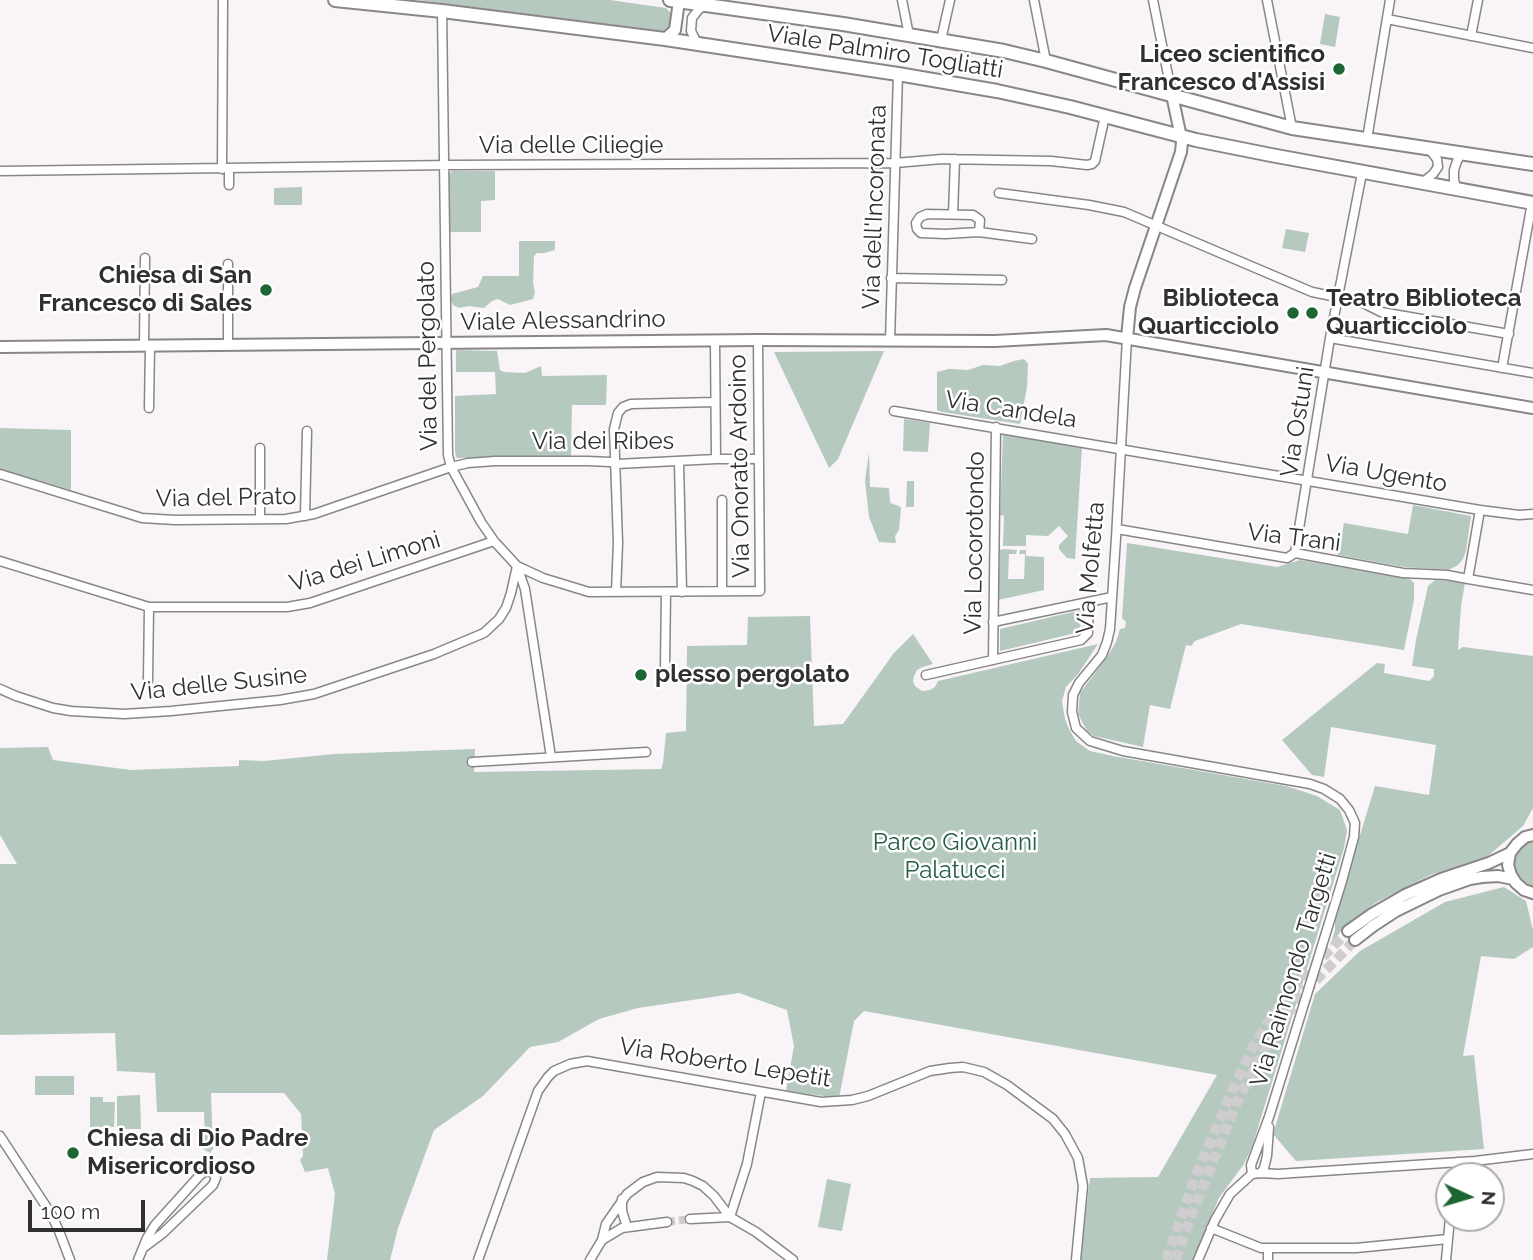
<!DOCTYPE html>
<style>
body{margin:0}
#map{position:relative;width:1533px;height:1260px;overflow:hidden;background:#f8f4f8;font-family:Raleway,sans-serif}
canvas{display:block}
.north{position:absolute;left:1435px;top:1162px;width:70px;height:70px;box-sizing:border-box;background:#fff;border:2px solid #acacad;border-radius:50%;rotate:94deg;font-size:19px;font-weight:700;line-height:28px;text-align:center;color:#302f31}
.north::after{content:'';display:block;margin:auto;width:24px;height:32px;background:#1d6633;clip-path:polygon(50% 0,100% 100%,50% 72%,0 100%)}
.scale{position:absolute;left:28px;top:1200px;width:117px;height:32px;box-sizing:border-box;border:4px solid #302f31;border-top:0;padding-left:9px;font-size:21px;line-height:24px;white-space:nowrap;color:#302f31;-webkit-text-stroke:5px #fff;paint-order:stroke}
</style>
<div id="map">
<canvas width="1533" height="1260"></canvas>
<div class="north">N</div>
<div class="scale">100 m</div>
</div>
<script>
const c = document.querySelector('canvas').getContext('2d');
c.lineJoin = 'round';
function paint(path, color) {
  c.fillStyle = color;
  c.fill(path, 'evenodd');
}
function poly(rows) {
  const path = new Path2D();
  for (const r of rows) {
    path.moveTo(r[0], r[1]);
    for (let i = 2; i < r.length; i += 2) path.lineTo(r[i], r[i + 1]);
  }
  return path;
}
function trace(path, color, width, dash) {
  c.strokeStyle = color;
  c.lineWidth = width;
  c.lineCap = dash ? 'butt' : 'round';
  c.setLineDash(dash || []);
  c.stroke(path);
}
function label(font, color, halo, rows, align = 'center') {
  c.font = font + ' Raleway,sans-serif';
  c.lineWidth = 5;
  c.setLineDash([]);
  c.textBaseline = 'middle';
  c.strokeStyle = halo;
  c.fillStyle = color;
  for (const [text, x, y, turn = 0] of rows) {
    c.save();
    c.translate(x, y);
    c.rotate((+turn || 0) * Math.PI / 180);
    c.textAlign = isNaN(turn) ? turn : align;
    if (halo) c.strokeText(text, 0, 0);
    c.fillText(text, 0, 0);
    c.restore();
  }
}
const green = poly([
 [417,0,610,0,666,8,671,13,673,20,669,27,663,31],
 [1325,14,1340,17,1335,47,1320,44],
 [452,171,495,171,495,200,481,201,481,232,449,232,448,176],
 [302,187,302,205,274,205,274,188],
 [1286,229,1309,233,1305,252,1282,248],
 [519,241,555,241,555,250,544,253,537,253,534,256,533,283,535,292,533,299,510,305,498,299,492,301,484,308,469,306,459,308,453,305,450,299,452,294,478,287,483,276,519,276],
 [456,350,497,351,500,370,504,372,525,373,541,366,542,376,607,375,606,405,572,405,571,456,458,458,456,457,455,451,455,396,496,394,495,372,456,372],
 [884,351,838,459,829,468,774,352],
 [1024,359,1028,364,1027,387,1020,424,942,412,937,410,937,372,949,369,968,370,983,365,1000,366,1014,361],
 [904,419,930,423,928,452,903,451],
 [0,428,71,430,71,490,0,469],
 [1003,434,1082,448,1075,559,1067,558,1059,549,1059,545,1068,536,1059,526,1048,536,1026,535,1026,546,1003,546,1004,516,1000,515],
 [869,452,870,487,889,488,890,503,899,506,901,508,899,530,895,536,896,543,879,542,869,517,865,481],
 [907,481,914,481,914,507,906,507],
 [1413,505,1471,516,1466,551,1463,559,1458,565,1449,570,1404,567,1338,555,1344,523,1408,534],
 [1127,543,1277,567,1300,560,1410,579,1414,583,1414,600,1404,650,1241,624,1195,641,1191,646,1186,645,1170,709,1150,705,1143,747,1094,736,1087,731,1078,714,1080,693,1107,657,1116,642,1120,629,1125,628,1126,622,1122,618],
 [1004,549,1017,550,1016,554,1009,554,1008,579,1024,579,1025,554,1019,554,1020,550,1026,550,1026,556,1044,557,1044,590,998,600,1000,550],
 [1435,580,1463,581,1465,583,1461,606,1458,650,1463,647,1533,656,1533,808,1523,826,1488,856,1430,875,1377,902,1345,925,1330,947,1335,930,1335,917,1375,786,1429,795,1436,745,1331,727,1324,777,1312,775,1282,740,1377,663,1385,664,1384,673,1429,681,1434,676,1434,669,1412,666,1416,640,1428,586],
 [1081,610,1080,632,1000,651,1000,629],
 [810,616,814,726,843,724,894,653,913,634,933,664,923,667,917,670,914,676,913,681,915,686,922,691,930,690,935,687,938,681,1098,644,1078,674,1066,687,1062,701,1065,719,1070,731,1076,741,1090,751,1113,756,1286,786,1317,796,1340,810,1347,830,1344,848,1252,1147,1244,1164,1219,1198,1193,1260,1080,1260,1090,1178,1158,1177,1217,1075,864,1011,854,1021,839,1098,786,1091,794,1046,787,1010,739,993,638,1008,599,1019,558,1042,530,1047,483,1096,434,1130,398,1228,390,1260,327,1260,335,1194,328,1168,305,1172,300,1160,303,1156,301,1114,284,1093,211,1093,213,1149,210,1153,203,1149,205,1141,204,1112,157,1112,155,1073,117,1071,115,1033,0,1035,0,864,17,864,0,835,0,748,48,747,53,760,131,770,239,766,239,760,264,761,334,754,475,749,474,772,661,769,663,763,666,733,686,731,687,646,747,645,748,617],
 [1533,841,1533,886,1524,882,1518,877,1514,863,1519,849,1525,844],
 [1504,887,1526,901,1533,930,1533,947,1514,959,1481,956,1463,1056,1474,1055,1484,1149,1296,1161,1273,1134,1315,994,1360,951,1445,902],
 [35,1076,74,1076,74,1095,35,1095],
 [140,1095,141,1129,117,1129,117,1096],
 [90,1097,103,1097,103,1102,115,1102,114,1127,90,1127],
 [827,1179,851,1184,842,1231,818,1227]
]);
const streetTunnel = poly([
 [667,1222,690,1219]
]);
const secondaryTunnel = poly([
 [1166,1260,1196,1175,1231,1093,1253,1047,1267,1024,1288,996,1321,959,1348,931],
 [1176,1260,1184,1235,1215,1157,1238,1100,1261,1055,1281,1022,1302,995,1355,940]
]);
const street = poly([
 [902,0,909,35],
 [1034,0,1046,61],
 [1153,0,1172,95],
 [1267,0,1292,128],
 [442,11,448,455,451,467,481,522,494,541,517,566,543,578,589,592,760,591,758,340],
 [1387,19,1533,48],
 [1471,36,1478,0],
 [941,40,950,0],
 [697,43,691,31,692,18,699,9,707,5],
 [1367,139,1390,0],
 [222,169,223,0],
 [229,169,229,185],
 [0,171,452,165,895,163,942,159,1051,161,1087,165,1092,164,1095,161,1105,116],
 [1422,183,1433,174,1438,167,1437,159,1430,150],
 [1457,189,1454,181,1454,170,1457,161,1462,153],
 [999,193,1089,205,1124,212,1312,292,1361,302,1381,312,1509,334],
 [927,214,973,215,980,220,979,232,945,234,921,233,917,229,916,223,920,217,927,214],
 [953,214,955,159],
 [979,232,1032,239],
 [228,264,228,345],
 [891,278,1002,280],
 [1127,338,1116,538,1110,629,1107,642,1102,655,1079,683,1073,695,1072,712,1076,728,1090,741,1123,751,1310,784,1324,789,1340,799,1349,810,1355,823,1354,837,1342,881,1269,1117,1251,1165,1252,1174],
 [1330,338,1533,373],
 [715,341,716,459],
 [890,341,898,74],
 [144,346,145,258],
 [1502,368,1532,203],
 [149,408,150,346],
 [894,411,1480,510,1519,515,1533,514],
 [260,448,260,519],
 [679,462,682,592],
 [0,474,142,518,175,520,286,519,314,514,451,467,468,463,495,461,588,461,610,462,617,464,716,459,755,459],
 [722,500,722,591],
 [1480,510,1468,579,1533,590],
 [305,516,307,431],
 [1117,529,1287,558,1295,553,1403,573,1447,575,1468,579],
 [1295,553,1330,338,1362,173],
 [0,561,149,607,287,607,310,603,494,541],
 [517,566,525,589,551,757],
 [616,592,618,543,614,429,618,413,623,407,631,404,715,402],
 [993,622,1112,597],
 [993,660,996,427],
 [665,666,666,592],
 [926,675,1081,640,1088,633,1089,602],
 [148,681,149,607],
 [0,689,16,696,53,708,71,711,124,714,171,711,280,700,314,694,434,654,484,633,499,619,506,608,511,593,517,566],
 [472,762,646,752],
 [0,1136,51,1214,59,1231,70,1260],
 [1261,1173,1278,1174,1475,1161,1533,1154],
 [1455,1176,1457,1162],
 [622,1199,622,1211,627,1227],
 [730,1217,747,1164,761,1092],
 [690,1219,730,1217,756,1232,793,1260],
 [1211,1228,1261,1248,1356,1248,1448,1239],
 [602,1240,606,1224,627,1194,643,1182,657,1177,684,1178,693,1181,703,1186,714,1196,730,1217],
 [138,1260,147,1238,155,1225,201,1174,207,1171,213,1173,216,1178,213,1185,163,1233,143,1248],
 [478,1260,538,1091,548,1077,554,1071,570,1064,587,1061,821,1102,852,1100,868,1096,930,1071,950,1068,963,1067,984,1072,1007,1085,1053,1119,1065,1134,1078,1158,1083,1186,1076,1260],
 [590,1260,602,1240,622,1228,667,1222],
 [1198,1260,1215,1220,1230,1194,1252,1174,1261,1173,1264,1168,1267,1156,1269,1127],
 [1268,1260,1268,1248],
 [1446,1260,1450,1218]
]);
const secondary = poly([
 [665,39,675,30,679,1],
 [1127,338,1130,307,1135,288,1181,152,1182,142,1172,95],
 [0,347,758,340,995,341,1106,335,1533,408],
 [1533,835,1525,837,1517,844,1510,853,1508,865,1511,875,1516,883,1524,890,1533,893],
 [1348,931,1372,914,1405,895,1441,879,1489,863,1510,853],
 [1355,940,1373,926,1396,911,1439,890,1470,879,1482,877,1498,876,1513,879]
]);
const primary = poly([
 [335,0,442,11,665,39,898,74,997,91,1070,107,1196,140,1271,155,1533,203],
 [670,0,843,24,1004,51,1046,61,1292,128,1533,164]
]);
const markers = [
 [1339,69,7,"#1d6633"],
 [266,290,7,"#1d6633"],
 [1293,313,7,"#1d6633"],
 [1312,313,7,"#1d6633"],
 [641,675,7,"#1d6633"],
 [73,1153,7,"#1d6633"]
];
const streetNames = [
 ["Viale Palmiro Togliatti",885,52,9],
 ["Via delle Ciliegie",571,146],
 ["Via dell'Incoronata",875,207,-88],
 ["Viale Alessandrino",563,321,-1],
 ["Via del Pergolato",428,356,-91],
 ["Via Candela",1011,410,9],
 ["Via Ostuni",1298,422,-81],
 ["Via dei Ribes",603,442],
 ["Via Onorato Ardoino",740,466,-91],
 ["Via Ugento",1386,474,10],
 ["Via del Prato",226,498,-1],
 ["Via Trani",1294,538,7],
 ["Via Locorotondo",975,543,-89],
 ["Via dei Limoni",365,562,-17],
 ["Via Molfetta",1091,568,-85],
 ["Via delle Susine",219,684,-6],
 ["Via Raimondo Targetti",1294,970,-73],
 ["Via Roberto Lepetit",725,1063,9]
];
const poiNames = [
 ["Liceo scientifico",1325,55],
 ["Francesco d'Assisi",1325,83],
 ["Chiesa di San",252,276],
 ["Francesco di Sales",252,304],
 ["Biblioteca",1279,299],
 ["Quarticciolo",1279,327],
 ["Teatro Biblioteca",1326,299,"left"],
 ["Quarticciolo",1326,327,"left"],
 ["plesso pergolato",655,675,"left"],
 ["Chiesa di Dio Padre",87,1139,"left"],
 ["Misericordioso",87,1167,"left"]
];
const parkNames = [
 ["Parco Giovanni",955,843],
 ["Palatucci",955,871]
];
paint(green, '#b5c9be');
trace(streetTunnel, '#d0cdd0', 8, [8, 4]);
trace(secondaryTunnel, '#d0cdd0', 10, [10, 5]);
trace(street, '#898689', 11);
trace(secondary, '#898689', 14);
trace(primary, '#898689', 16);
trace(street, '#fff', 8);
trace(secondary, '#fff', 10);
trace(primary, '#fff', 12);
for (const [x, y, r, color] of markers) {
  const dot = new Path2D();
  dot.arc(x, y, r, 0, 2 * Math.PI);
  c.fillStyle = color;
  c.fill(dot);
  trace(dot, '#fff', 2.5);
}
label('24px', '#302f31', '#fff', streetNames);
label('bold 24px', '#302f31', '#fff', poiNames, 'right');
label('24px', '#235d44', '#fff', parkNames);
</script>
